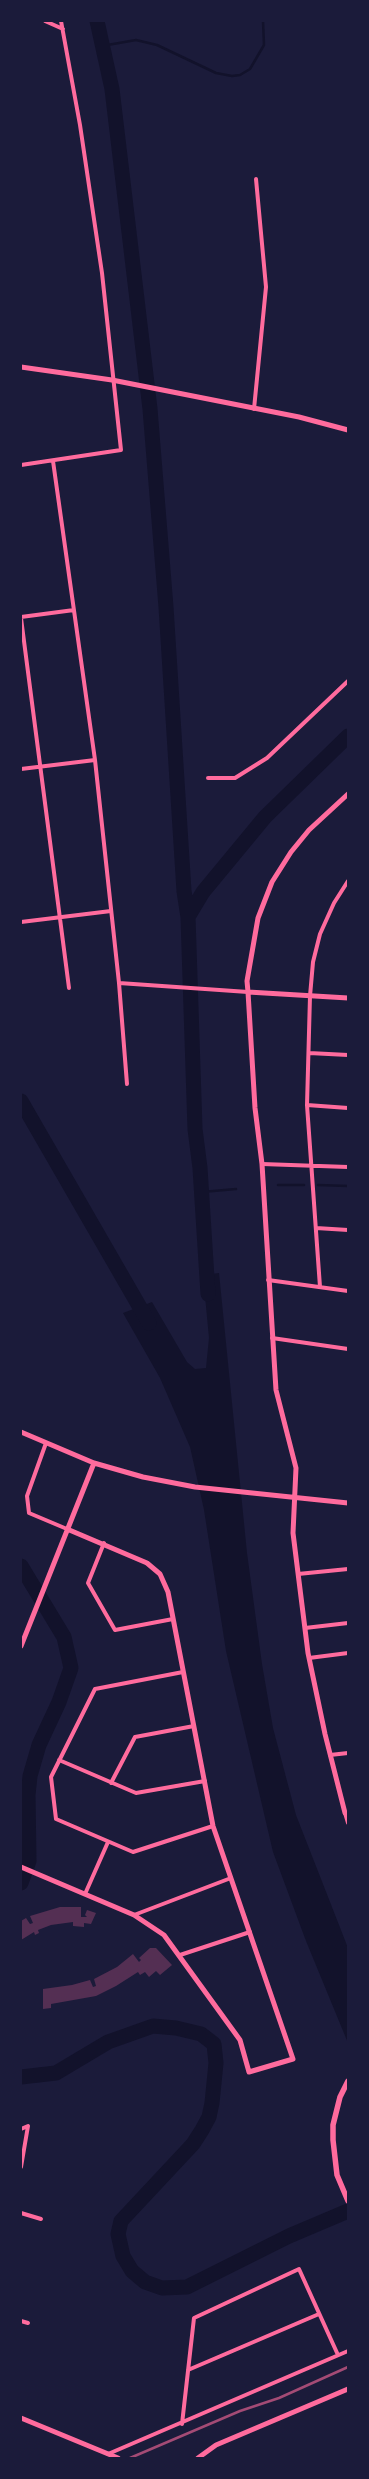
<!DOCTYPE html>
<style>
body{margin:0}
#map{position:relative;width:369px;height:2479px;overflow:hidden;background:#1b1b3a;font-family:"Golos Text",sans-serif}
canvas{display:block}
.frame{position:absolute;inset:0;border:22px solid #1b1b3a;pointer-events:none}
</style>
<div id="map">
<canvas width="369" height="2479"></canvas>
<div class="frame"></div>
</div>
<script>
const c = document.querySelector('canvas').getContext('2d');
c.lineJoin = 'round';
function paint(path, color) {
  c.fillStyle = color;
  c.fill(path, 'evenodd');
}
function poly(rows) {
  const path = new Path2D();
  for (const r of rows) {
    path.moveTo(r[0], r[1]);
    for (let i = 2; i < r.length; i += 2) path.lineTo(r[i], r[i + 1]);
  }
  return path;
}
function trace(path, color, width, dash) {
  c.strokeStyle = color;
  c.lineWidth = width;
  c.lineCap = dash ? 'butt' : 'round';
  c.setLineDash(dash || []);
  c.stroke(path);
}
const water = poly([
 [219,1273,247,1553,262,1664,273,1728,296,1815,348,1948,348,2043,306,1941,273,1852,226,1651,204,1510,190,1447,160,1378,123,1313,152,1302,187,1362,195,1369,206,1368,209,1338,203,1275]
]);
const stream = poly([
 [102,46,136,40,157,45,216,73,232,76,240,75,250,69,264,45,263,21],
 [278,1185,304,1185],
 [318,1185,348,1186],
 [202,1192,236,1189]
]);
const river = poly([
 [97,21,112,89,150,409,166,607,184,891,188,917,195,1129,200,1168,208,1294],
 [188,917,203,892,265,817,348,736],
 [21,1101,149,1323],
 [21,1566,64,1637,71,1668,59,1702,39,1745,30,1776,28,1795,29,1861,21,1883],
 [21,2077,56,2073,108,2042,153,2026,176,2028,201,2034,214,2044,216,2063,212,2103,209,2117,202,2130,193,2144,121,2221,118,2234,123,2256,132,2271,145,2282,162,2288,187,2287,289,2236,348,2211]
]);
const building = poly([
 [60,1907,81,1907,81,1917,87,1917,85,1915,87,1910,96,1913,91,1924,84,1923,84,1927,73,1926,73,1922,51,1925,38,1930,39,1933,35,1935,34,1932,21,1940,21,1921,26,1918,30,1924,33,1923,30,1916],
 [150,1948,156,1948,172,1965,160,1975,156,1971,149,1977,145,1972,140,1975,138,1972,116,1986,96,1996,51,2004,51,2008,43,2009,43,1989,72,1985,90,1980,93,1987,96,1986,94,1979,117,1967,133,1954,139,1962,141,1960,139,1958]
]);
const minor = poly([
 [45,21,63,29],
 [254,409,266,287,256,179],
 [53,461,95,760,119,983,127,1084],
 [21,465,121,450,102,273,80,125,61,21],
 [21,617,74,610],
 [21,618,69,988],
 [21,769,95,760],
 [208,778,235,778,267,758,348,681],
 [21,922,111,911],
 [119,983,248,992],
 [309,1053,348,1055],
 [307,1105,348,1108],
 [262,1164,348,1167],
 [316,1228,348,1230],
 [268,1280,348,1291],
 [320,1287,307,1105,310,996,313,962,320,934,334,903,348,881],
 [272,1338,348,1349],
 [46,1443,27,1496,29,1513,67,1529],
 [104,1543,88,1583,115,1630,173,1619],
 [298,1574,348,1569],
 [305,1628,348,1623],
 [309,1658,348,1653],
 [183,1672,95,1689,51,1777,56,1819,133,1852,213,1826],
 [330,1755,348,1753],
 [59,1760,136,1793,205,1781],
 [111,1783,135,1737,194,1726],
 [345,1813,348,1823],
 [85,1894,108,1842],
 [134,1915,231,1878],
 [180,1955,250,1932],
 [21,2129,28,2126,21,2167],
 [21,2213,41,2219],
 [21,2321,28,2323],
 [188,2370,319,2314],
 [182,2424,194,2318,299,2269,338,2355],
 [108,2454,348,2351]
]);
const tertiary = poly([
 [21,367,112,380,299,417,348,430],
 [348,794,309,830,291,852,272,882,258,918,247,981,248,992,348,998],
 [248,992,255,1108,262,1164,276,1390,296,1468,293,1533,308,1653,325,1734,345,1813,348,1813],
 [21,1432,94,1463,143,1477,195,1487,348,1503],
 [21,1646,94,1463],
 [21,1867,134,1915,164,1935,240,2040,249,2072,293,2059,213,1826,168,1592,160,1574,147,1563,67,1529],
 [21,2418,118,2458],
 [198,2458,216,2445,348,2389]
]);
const secondary = poly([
 [348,2081,340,2097,333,2125,333,2140,337,2175,348,2201]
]);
const rail = poly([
 [130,2458,240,2411,279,2398,348,2367]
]);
paint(water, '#12122b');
trace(stream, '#12122b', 2.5);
trace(river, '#12122b', 15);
paint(building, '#542f53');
trace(minor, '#ff6b9d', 4);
trace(tertiary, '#ff6b9d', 5);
trace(secondary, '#ff6b9d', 5.5);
trace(rail, '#a44b75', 2.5);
</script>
